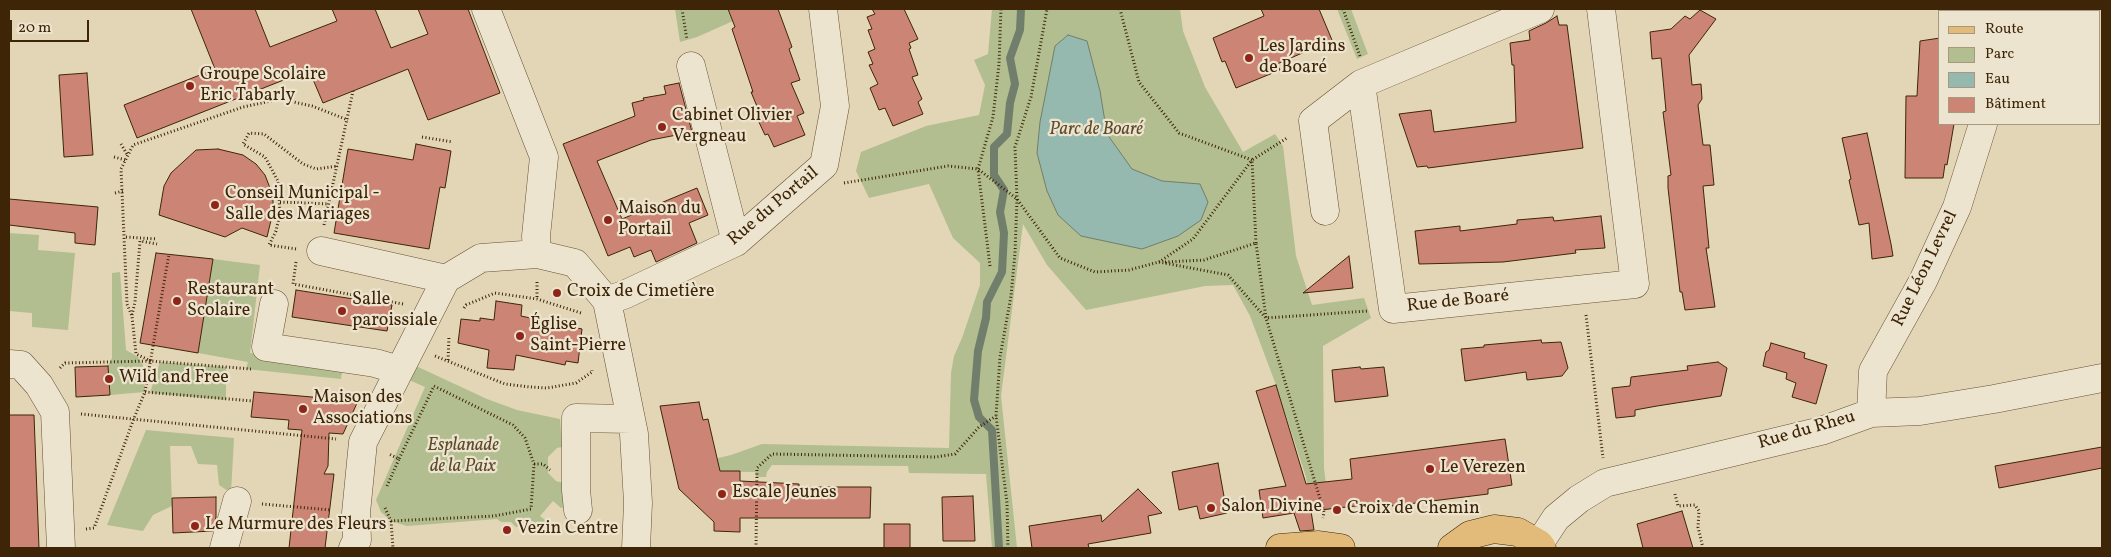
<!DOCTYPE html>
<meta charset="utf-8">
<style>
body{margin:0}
#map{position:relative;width:2111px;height:557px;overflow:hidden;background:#e3d6b6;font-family:Vollkorn,serif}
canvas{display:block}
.frame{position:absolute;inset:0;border:10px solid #3e2507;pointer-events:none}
.legend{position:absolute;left:1938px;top:10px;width:162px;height:115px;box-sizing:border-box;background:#ede4d0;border:1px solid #a79880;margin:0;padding:6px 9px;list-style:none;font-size:15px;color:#3e2507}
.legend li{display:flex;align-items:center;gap:10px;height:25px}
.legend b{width:25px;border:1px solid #a79880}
.scale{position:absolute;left:10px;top:20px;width:79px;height:22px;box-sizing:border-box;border:2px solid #3e2507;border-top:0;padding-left:6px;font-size:15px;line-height:18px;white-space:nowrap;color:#3e2507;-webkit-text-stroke:4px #ede4d0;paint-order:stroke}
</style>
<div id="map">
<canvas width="2111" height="557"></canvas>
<div class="frame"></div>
<ul class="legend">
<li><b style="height:6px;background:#e2bb7b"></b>Route</li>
<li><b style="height:14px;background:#b2be8f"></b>Parc</li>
<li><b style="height:14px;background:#95b9af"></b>Eau</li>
<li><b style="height:14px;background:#cc8574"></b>Bâtiment</li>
</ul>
<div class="scale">20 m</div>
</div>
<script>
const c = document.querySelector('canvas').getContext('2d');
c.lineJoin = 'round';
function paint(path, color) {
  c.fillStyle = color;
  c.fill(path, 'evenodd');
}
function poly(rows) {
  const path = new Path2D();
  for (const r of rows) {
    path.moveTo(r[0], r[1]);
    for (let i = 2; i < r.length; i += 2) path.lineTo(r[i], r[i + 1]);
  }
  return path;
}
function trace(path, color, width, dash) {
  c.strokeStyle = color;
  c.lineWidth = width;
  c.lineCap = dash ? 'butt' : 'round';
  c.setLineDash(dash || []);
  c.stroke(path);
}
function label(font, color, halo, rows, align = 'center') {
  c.font = font + ' Vollkorn,serif';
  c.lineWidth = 4.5;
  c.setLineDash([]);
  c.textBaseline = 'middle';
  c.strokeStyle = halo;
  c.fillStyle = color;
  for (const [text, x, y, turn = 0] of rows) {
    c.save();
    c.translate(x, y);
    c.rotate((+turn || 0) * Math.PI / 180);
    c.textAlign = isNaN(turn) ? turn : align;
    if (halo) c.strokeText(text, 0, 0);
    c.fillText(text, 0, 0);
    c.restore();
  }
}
const green = poly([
 [675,9,728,9,733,21,697,37,680,42],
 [992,9,1180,9,1183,31,1205,87,1243,152,1275,134,1283,146,1296,256,1312,305,1364,298,1371,318,1323,346,1324,468,1329,510,1311,511,1306,477,1276,385,1250,316,1233,285,1205,286,1086,310,1047,265,1023,224,1001,396,1017,548,992,548,986,474,909,473,908,466,772,465,767,472,766,477,756,477,755,472,675,471,676,468,731,455,762,444,949,448,951,373,954,356,962,338,980,285,980,263,953,238,929,184,869,198,856,171,861,152,926,126,979,115,985,85,974,60,988,54],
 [1337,9,1351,9,1368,54,1357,59],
 [9,233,39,235,38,250,75,253,68,330,32,327,32,313,9,311],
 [213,259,260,265,250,353,343,365,341,379,246,369,248,362,198,353],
 [120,272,126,350,138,357,143,365,145,392,110,395,108,366,112,358,112,273],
 [160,362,226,367,226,400,150,393],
 [416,366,487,399,517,410,560,419,562,447,557,448,548,457,548,473,556,481,564,483,565,507,561,508,553,501,540,516,549,523,545,526,538,526,533,521,524,522,521,526,516,527,511,522,501,522,497,519,407,526,391,521,381,512,376,500,425,387,409,380],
 [146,430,234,438,231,493,219,485,217,465,198,464,191,446,170,446,172,506,153,515,143,531,107,525]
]);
const water = poly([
 [1068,35,1087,41,1100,91,1107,134,1132,169,1162,181,1200,184,1208,202,1201,220,1178,236,1142,249,1081,236,1058,215,1047,191,1037,153,1040,122,1055,46,1068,35]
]);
const stream = poly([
 [999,548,992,430,979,417,974,400,978,351,986,318,987,302,1002,272,1004,233,1000,212,1004,190,994,175,994,147,1007,134,1010,103,1015,84,1010,58,1020,30,1021,9]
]);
const building = poly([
 [191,9,255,9,270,47,337,21,332,9,375,9,391,48,428,34,418,9,468,9,500,93,428,120,408,69,323,103,309,70,137,138,124,105,215,69,191,9],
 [728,9,778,9,792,47,789,49,800,80,791,83,804,113,797,116,805,135,774,147,768,134,765,135,757,118,761,116,751,92,753,92,732,29,735,27,728,9],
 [872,9,904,9,918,39,909,43,911,48,909,49,918,75,912,77,922,99,918,102,923,114,893,126,885,108,879,110,870,88,878,84,869,65,873,64,868,52,875,49,868,30,872,29,867,17,875,14,872,9],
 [1261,9,1319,9,1332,40,1277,64,1280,70,1236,88,1225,61,1222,62,1213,38,1264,16,1261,9],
 [1700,10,1716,19,1689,55,1692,85,1701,84,1702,99,1698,105,1703,145,1710,145,1714,185,1703,186,1709,248,1706,248,1715,307,1685,310,1682,292,1680,292,1668,188,1668,176,1671,175,1663,112,1666,111,1661,58,1652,59,1650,32,1671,29,1685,16,1690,19,1700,10],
 [1557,16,1559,25,1567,25,1583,148,1428,168,1427,166,1417,167,1399,114,1431,110,1434,132,1516,122,1514,65,1512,65,1510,43,1530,40,1529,31,1546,23,1557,16],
 [1940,38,1940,124,1954,124,1947,165,1945,164,1943,178,1905,178,1906,96,1917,96,1920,41,1940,38],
 [87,73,93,155,64,157,59,75,87,73],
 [679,83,692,132,651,140,597,161,622,219,697,188,708,215,689,223,697,243,656,262,651,250,634,257,630,247,608,256,563,144,635,116,632,103,644,100,643,98,666,94,664,86,679,83],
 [1867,133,1891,244,1893,256,1872,259,1869,223,1859,225,1849,180,1851,179,1842,138,1867,133],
 [416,144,451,151,445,188,440,187,429,249,334,233,348,149,413,160,416,144],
 [218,149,243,155,256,164,265,175,273,196,273,212,267,237,242,228,225,237,159,215,164,186,171,173,196,150,218,149],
 [9,199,98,207,95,245,75,243,75,233,9,225,9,199],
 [1601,216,1605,248,1575,250,1576,253,1503,262,1419,264,1415,231,1460,226,1460,231,1517,224,1517,220,1553,217,1554,221,1601,216],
 [156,253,213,259,198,353,140,343,156,253],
 [1349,256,1353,288,1303,293,1349,256],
 [296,290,392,305,387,331,292,317,296,290],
 [496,301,522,305,521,316,582,329,578,363,566,361,565,365,516,355,514,370,487,368,489,350,458,343,461,319,480,321,480,318,494,320,496,301],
 [1541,340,1542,343,1561,342,1568,368,1562,376,1527,380,1526,372,1465,381,1461,349,1484,347,1484,345,1541,340],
 [1771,343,1805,353,1804,358,1827,365,1816,404,1792,397,1796,383,1786,379,1787,373,1763,366,1766,352,1769,350,1771,343],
 [1718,362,1727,368,1721,396,1657,406,1635,410,1635,416,1616,418,1612,388,1630,386,1631,377,1688,370,1687,366,1718,362],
 [108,366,110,395,76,397,75,367,108,366],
 [1360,367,1361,369,1384,367,1388,396,1335,402,1332,370,1360,367],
 [1276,385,1306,484,1352,479,1350,459,1505,439,1512,485,1488,489,1488,494,1392,506,1391,502,1311,511,1314,530,1300,531,1294,513,1263,518,1259,490,1286,486,1256,391,1276,385],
 [254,392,358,401,343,434,329,433,328,466,324,474,334,474,325,548,289,548,302,430,288,429,289,420,251,417,254,392],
 [699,402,703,420,708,419,720,471,740,471,740,481,799,484,799,487,871,487,870,518,740,518,740,532,714,531,714,522,679,489,660,406,699,402],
 [9,415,34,415,39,548,9,548,9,415],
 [2102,447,2102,468,1999,488,1995,466,2102,447],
 [1218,463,1227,513,1200,519,1197,506,1179,510,1172,472,1218,463],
 [1138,489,1162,513,1148,516,1151,533,1088,544,1089,548,1032,548,1029,526,1101,515,1102,522,1138,489],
 [973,496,975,541,943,541,942,497,973,496],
 [216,497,216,517,213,531,173,533,172,498,216,497],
 [1682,511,1693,548,1643,548,1637,524,1682,511],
 [884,524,910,524,910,548,884,548,884,524]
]);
const path = poly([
 [682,9,687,40],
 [1120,9,1139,82,1179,133,1252,160,1193,239,1159,262],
 [1343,9,1360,56],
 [422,137,453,142],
 [121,144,128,156],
 [114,157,126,160],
 [844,183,948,166,978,169,1017,199,1060,258,1095,272,1129,270,1159,262,1228,275,1266,318,1324,512,1323,518],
 [115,193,123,191],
 [280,202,329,204],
 [324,225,353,91],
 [126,237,157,239],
 [1256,243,1252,160,1287,138],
 [296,249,269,245,276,231,280,213,278,181,265,157,243,144,249,133,264,134,303,164,316,169,338,166],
 [296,262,293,284,403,304],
 [1165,262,1204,260,1256,243,1266,318,1368,311],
 [990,266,978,169,993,117,999,64,1001,9],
 [537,282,537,299],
 [464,308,466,305,495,293,537,299,581,313],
 [132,315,135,302,140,241,157,244],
 [1586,315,1603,458],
 [435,356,505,384,530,387,547,388,576,383,592,372,592,370],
 [448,360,449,336],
 [151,361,136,354,132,316,127,304,121,169,133,145,243,107,280,99,312,106,348,120],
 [60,368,65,363,151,361,251,369],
 [145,392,253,401],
 [81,414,336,439],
 [534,464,543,464,550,470],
 [387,486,399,459,389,454],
 [1675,494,1678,506,1695,505,1699,511,1698,527,1703,548],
 [262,504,331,510],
 [385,508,391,521,494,516,531,509,534,464,525,438,513,425,434,386,399,459],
 [391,521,393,548],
 [86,529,94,528,134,418,145,392,169,254],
 [756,548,757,468,772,454,936,457,955,454,979,427,996,416],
 [1008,548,1007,503,996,416,1000,357,1011,296,1015,253,1017,199,1015,147,1031,97,1047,9]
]);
const minor = poly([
 [486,9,544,157,536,236,537,254],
 [1540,9,1361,84,1393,309,1635,284,1601,9],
 [2020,11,2021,9],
 [691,66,736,242],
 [1325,211,1313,121,1361,84],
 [321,251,446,279],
 [607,301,626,294,736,242,824,165,835,106,823,9],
 [274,304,266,347,375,363,399,370],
 [9,364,21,365,39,385,55,412,61,548],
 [1871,413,1873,371,1923,281,1957,207,1983,124],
 [578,510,576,490,576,418,631,419],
 [1539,544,1556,518,1579,499,1605,483,1821,431,1871,413,1920,411,1994,399,2102,378],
 [224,548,237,501],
 [353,548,357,540,356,513,363,442,446,279,481,258,537,254,575,263,607,301,634,434,638,503,636,548]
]);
const major = poly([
 [1280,548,1319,545,1341,548],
 [1452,548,1470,535,1494,529,1518,532,1539,544,1542,548]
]);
const markers = [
 [1249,58,5,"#8f2418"],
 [190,86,5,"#8f2418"],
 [662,127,5,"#8f2418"],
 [215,205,5,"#8f2418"],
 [608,220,5,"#8f2418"],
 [557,293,5,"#8f2418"],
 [177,301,5,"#8f2418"],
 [342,311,5,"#8f2418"],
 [520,336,5,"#8f2418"],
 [109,379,5,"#8f2418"],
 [303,409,5,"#8f2418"],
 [1430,469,5,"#8f2418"],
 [722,494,5,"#8f2418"],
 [1211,508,5,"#8f2418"],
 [1337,510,5,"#8f2418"],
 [195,526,5,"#8f2418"],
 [507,530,5,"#8f2418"]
];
const poiNames = [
 ["Les Jardins",1259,48],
 ["de Boaré",1259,69],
 ["Groupe Scolaire",200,76],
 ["Eric Tabarly",200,97],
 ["Cabinet Olivier",672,117],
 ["Vergneau",672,138],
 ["Conseil Municipal -",225,195],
 ["Salle des Mariages",225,216],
 ["Maison du",618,210],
 ["Portail",618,231],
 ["Restaurant",187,291],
 ["Scolaire",187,312],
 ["Croix de Cimetière",567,293],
 ["Salle",352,301],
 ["paroissiale",352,322],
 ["Église",530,326],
 ["Saint-Pierre",530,347],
 ["Wild and Free",119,379],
 ["Maison des",313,399],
 ["Associations",313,420],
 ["Le Verezen",1440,469],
 ["Escale Jeunes",732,494],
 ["Salon Divine",1221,508],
 ["Croix de Chemin",1347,510],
 ["Le Murmure des Fleurs",205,526],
 ["Vezin Centre",517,530]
];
const parkNames = [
 ["Parc de Boaré",1096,131],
 ["Esplanade",463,447],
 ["de la Paix",463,468]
];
const streetNames = [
 ["Rue du Portail",774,207,-40],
 ["Rue Léon Levrel",1926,269,-64],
 ["Rue de Boaré",1458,302,-6],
 ["Rue du Rheu",1807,431,-16]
];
paint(green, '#b2be8f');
paint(water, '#95b9af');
trace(water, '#727e6c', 1);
trace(stream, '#727e6c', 8);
paint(building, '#cc8574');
trace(building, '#3e2507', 1);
trace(minor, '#675133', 29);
trace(major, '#3e2507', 29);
trace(path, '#3e2507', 3, [1, 2.5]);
trace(minor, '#ede4d0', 28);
trace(major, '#e2bb7b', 28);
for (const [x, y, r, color] of markers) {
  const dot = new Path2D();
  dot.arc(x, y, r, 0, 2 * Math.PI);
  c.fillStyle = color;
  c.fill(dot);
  trace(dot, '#ede4d0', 2);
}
label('18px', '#3e2507', '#ede4d0', poiNames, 'left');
label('italic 18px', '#5b4b29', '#ede4d0', parkNames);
label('18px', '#3e2507', '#ede4d0', streetNames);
</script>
